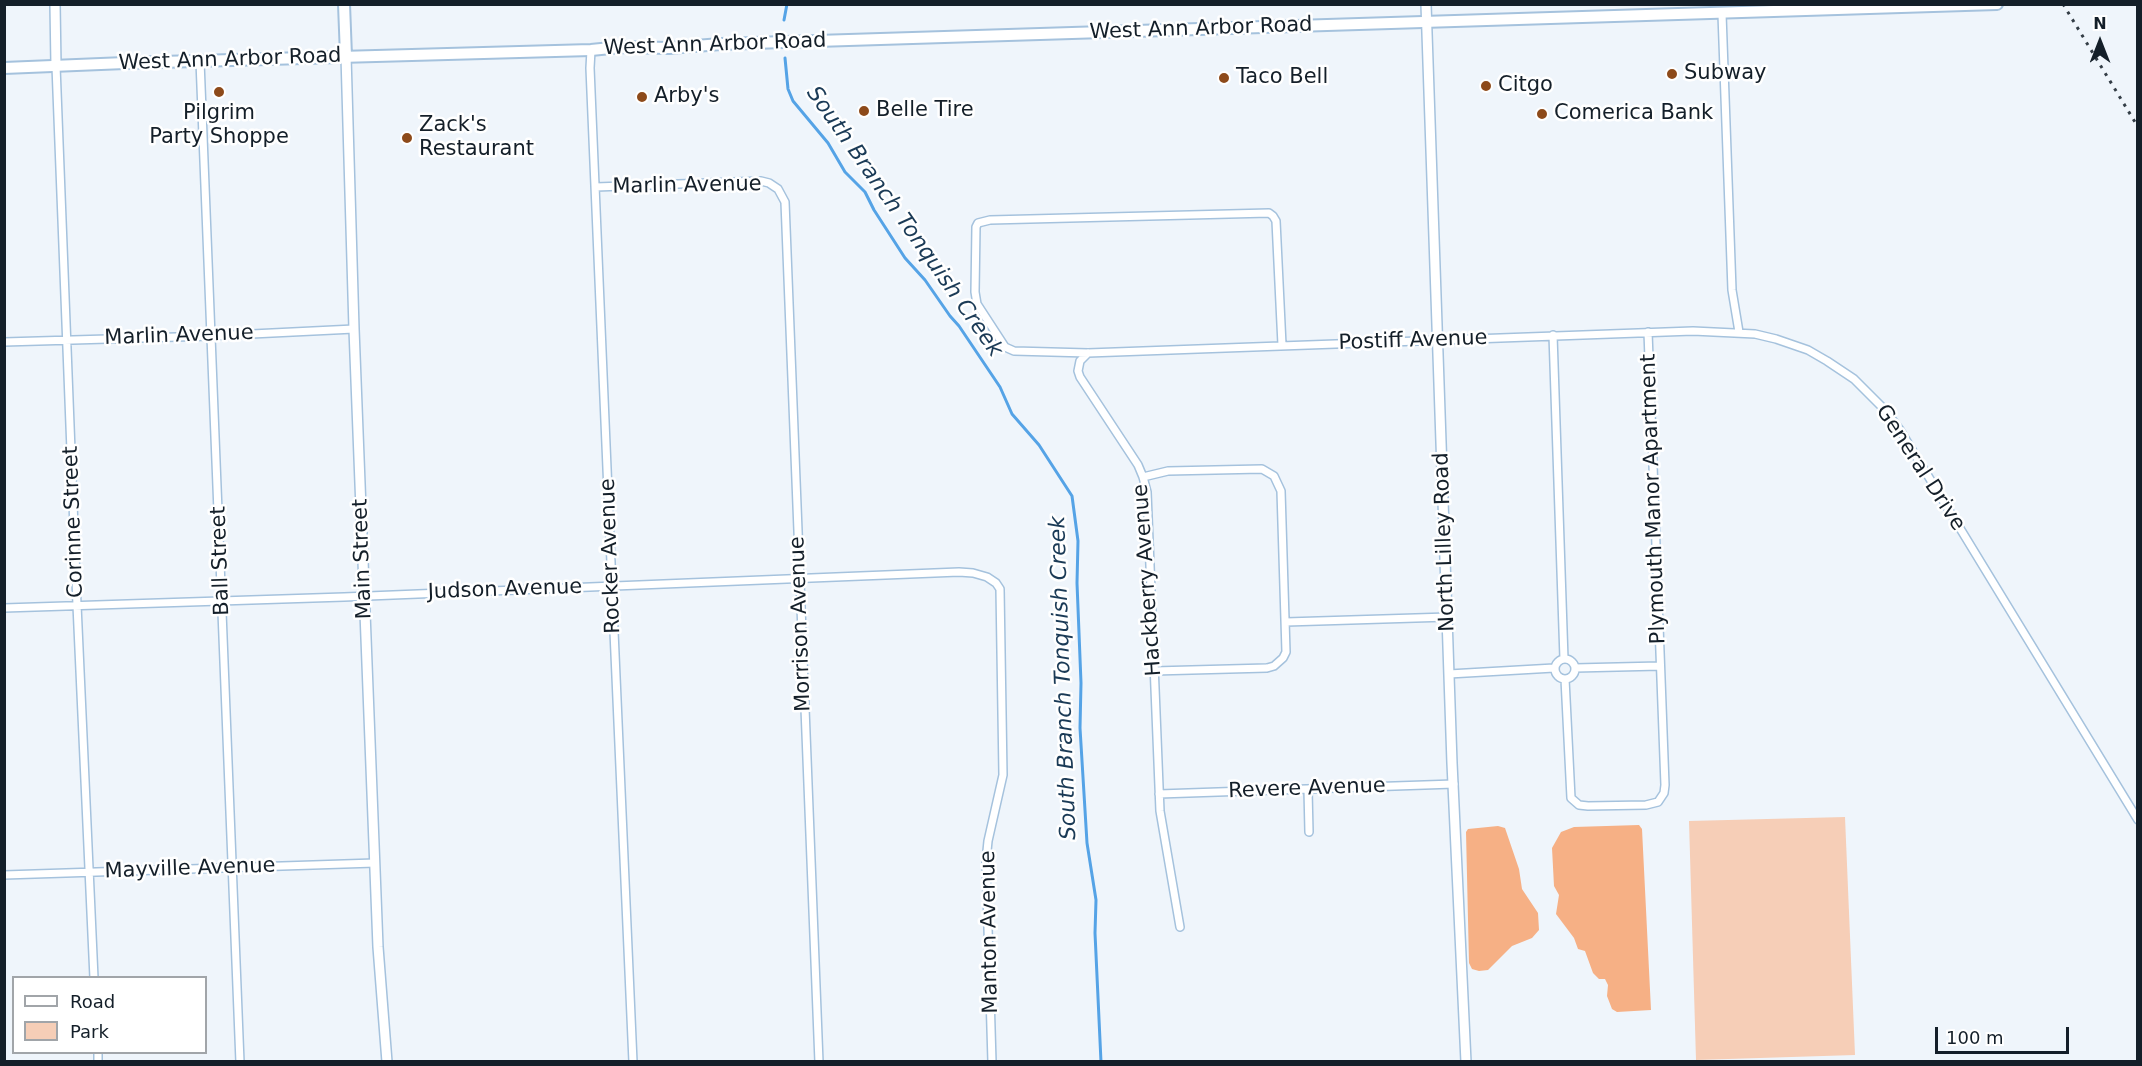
<!DOCTYPE html>
<style>
body{margin:0}
#map{position:relative;width:2142px;height:1066px;overflow:hidden;background:#eff5fb;font-family:"DejaVu Sans",sans-serif}
canvas{display:block}
.frame{position:absolute;inset:0;border:6px solid #141f29;pointer-events:none}
.legend{position:absolute;left:12px;top:976px;width:195px;height:78px;box-sizing:border-box;background:#fff;border:2px solid #a1a5a9;margin:0;padding:8px 10px;list-style:none;font-size:18px;color:#141f29}
.legend li{display:flex;align-items:center;gap:12px;height:30px}
.legend b{width:30px;border:2px solid #a1a5a9}
.north{position:absolute;left:2070px;top:12px;width:60px;height:60px;-webkit-text-stroke:4px #fff;paint-order:stroke;rotate:0deg;font-size:16px;font-weight:700;line-height:24px;text-align:center;color:#141f29}
.north::after{content:'';display:block;margin:auto;width:21px;height:27px;background:#141f29;clip-path:polygon(50% 0,100% 100%,50% 72%,0 100%)}
.scale{position:absolute;left:1935px;top:1027px;width:134px;height:27px;box-sizing:border-box;border:3px solid #141f29;border-top:0;padding-left:8px;font-size:18px;line-height:21px;white-space:nowrap;color:#141f29;-webkit-text-stroke:4px #fff;paint-order:stroke}
</style>
<div id="map">
<canvas width="2142" height="1066"></canvas>
<div class="frame"></div>
<ul class="legend">
<li><b style="height:8px;background:#fff"></b>Road</li>
<li><b style="height:16px;background:#f6ceb7"></b>Park</li>
</ul>
<div class="north">N</div>
<div class="scale">100 m</div>
</div>
<script>
const c = document.querySelector('canvas').getContext('2d');
c.lineJoin = 'round';
function paint(path, color) {
  c.fillStyle = color;
  c.fill(path, 'evenodd');
}
function poly(rows) {
  const path = new Path2D();
  for (const r of rows) {
    if (r.length === 3) {
      path.moveTo(r[0] + r[2], r[1]);
      path.arc(r[0], r[1], r[2], 0, 2 * Math.PI);
      continue;
    }
    path.moveTo(r[0], r[1]);
    for (let i = 2; i < r.length; i += 2) path.lineTo(r[i], r[i + 1]);
  }
  return path;
}
function trace(path, color, width, dash) {
  c.strokeStyle = color;
  c.lineWidth = width;
  c.lineCap = dash ? 'butt' : 'round';
  c.setLineDash(dash || []);
  c.stroke(path);
}
function label(font, color, halo, rows, align = 'center') {
  c.font = font + ' "DejaVu Sans",sans-serif';
  c.lineWidth = 5;
  c.setLineDash([]);
  c.textBaseline = 'middle';
  c.strokeStyle = halo;
  c.fillStyle = color;
  for (const [text, x, y, turn = 0] of rows) {
    c.save();
    c.translate(x, y);
    c.rotate((+turn || 0) * Math.PI / 180);
    c.textAlign = isNaN(turn) ? turn : align;
    if (halo) c.strokeText(text, 0, 0);
    c.fillText(text, 0, 0);
    c.restore();
  }
}
const green = poly([
 [1845,817,1855,1055,1696,1060,1689,821]
]);
const forest = poly([
 [1639,825,1642,829,1651,1010,1617,1012,1612,1009,1607,996,1608,985,1605,979,1599,979,1593,973,1585,951,1578,949,1574,938,1556,914,1559,895,1554,886,1552,848,1561,832,1574,827],
 [1498,826,1505,828,1519,869,1522,889,1538,913,1539,930,1532,938,1512,946,1488,970,1479,971,1472,969,1469,963,1466,832,1468,829]
]);
const stream = poly([
 [784,20,787,4],
 [785,58,788,89,793,101,828,143,845,172,865,192,874,210,905,258,925,280,950,316,959,326,1000,387,1012,414,1039,445,1072,496,1078,541,1077,583,1081,683,1080,728,1087,843,1096,900,1095,933,1101,1062]
]);
const minor = poly([
 [1722,14,1732,290,1739,332],
 [591,50,590,68,612,586,633,1062],
 [200,61,240,1062],
 [56,66,77,605,94,978],
 [596,187,761,181,769,183,778,189,785,202,819,1062],
 [1553,335,1564,659],
 [4,342,211,336,354,329],
 [1282,345,1276,221,1273,216,1269,213,990,220,978,223,976,227,975,292,977,304,1005,347,1014,351,1088,353,1693,331,1755,334,1776,339,1808,350,1827,361,1854,379,1885,410,1900,430,2138,820],
 [1088,353,1080,361,1078,371,1080,377,1138,465,1143,477,1147,492,1160,811,1180,927],
 [1143,477,1168,471,1262,469,1274,476,1281,491,1286,652,1283,658,1274,666,1267,668,1154,671],
 [4,608,344,597,959,572,973,573,987,577,996,583,1000,589,1003,775,988,841,986,861,992,1062],
 [1286,622,1448,617],
 [1565,669,10],
 [1575,668,1660,666],
 [1449,674,1554,668],
 [1565,679,1571,798,1579,805,1588,806,1646,805,1658,802,1664,793,1665,785,1648,332],
 [1308,790,1309,832],
 [1159,794,1454,784],
 [4,875,375,863],
 [98,1052,98,1062]
]);
const tertiary = poly([
 [55,4,56,66],
 [1426,4,1452,763,1466,1062],
 [346,56,354,329,378,947,387,1062]
]);
const secondary = poly([
 [344,4,346,56],
 [4,68,125,63,591,50,621,47,669,48,721,44,1997,4]
]);
const rail = poly([
 [2063,4,2138,127]
]);
const markers = [
 [1672,74,6,"#8d4a1a"],
 [1224,78,6,"#8d4a1a"],
 [1486,86,6,"#8d4a1a"],
 [219,92,6,"#8d4a1a"],
 [642,97,6,"#8d4a1a"],
 [864,111,6,"#8d4a1a"],
 [1542,114,6,"#8d4a1a"],
 [407,138,6,"#8d4a1a"]
];
const streetNames = [
 ["West Ann Arbor Road",1201,29,-2],
 ["West Ann Arbor Road",715,45,-2],
 ["West Ann Arbor Road",230,60,-2],
 ["Marlin Avenue",687,186,-1],
 ["Marlin Avenue",179,336,-2],
 ["Postiff Avenue",1413,341,-2],
 ["General Drive",1920,468,57],
 ["Plymouth Manor Apartment",1654,499,-92],
 ["Corinne Street",74,522,-92],
 ["North Lilley Road",1445,542,-92],
 ["Rocker Avenue",611,556,-92],
 ["Main Street",363,559,-92],
 ["Ball Street",221,561,-92],
 ["Hackberry Avenue",1148,580,-94],
 ["Judson Avenue",505,590,-2],
 ["Morrison Avenue",801,624,-92],
 ["Revere Avenue",1307,789,-2],
 ["Mayville Avenue",190,869,-2],
 ["Manton Avenue",990,932,-91]
];
const poiNames = [
 ["Subway",1684,74],
 ["Taco Bell",1236,78],
 ["Citgo",1498,86],
 ["Arby's",654,97],
 ["Belle Tire",876,111],
 ["Pilgrim",219,114,"center"],
 ["Party Shoppe",219,138,"center"],
 ["Comerica Bank",1554,114],
 ["Zack's",419,126],
 ["Restaurant",419,150]
];
const waterNames = [
 ["South Branch Tonquish Creek",904,222,55],
 ["South Branch Tonquish Creek",1064,678,-92]
];
paint(green, '#f6ceb7');
paint(forest, '#f6b085');
trace(stream, '#55a3e6', 3);
trace(minor, '#a5c2dd', 10);
trace(tertiary, '#a5c2dd', 12);
trace(secondary, '#a5c2dd', 14);
trace(minor, '#fff', 7);
trace(tertiary, '#fff', 9);
trace(secondary, '#fff', 10);
trace(rail, '#333d46', 3, [3, 6]);
for (const [x, y, r, color] of markers) {
  const dot = new Path2D();
  dot.arc(x, y, r, 0, 2 * Math.PI);
  c.fillStyle = color;
  c.fill(dot);
  trace(dot, '#fff', 2);
}
label('21px', '#141f29', '#fff', streetNames);
label('21px', '#141f29', '#fff', poiNames, 'left');
label('italic 22px', '#1a3a56', '#fff', waterNames);
</script>
